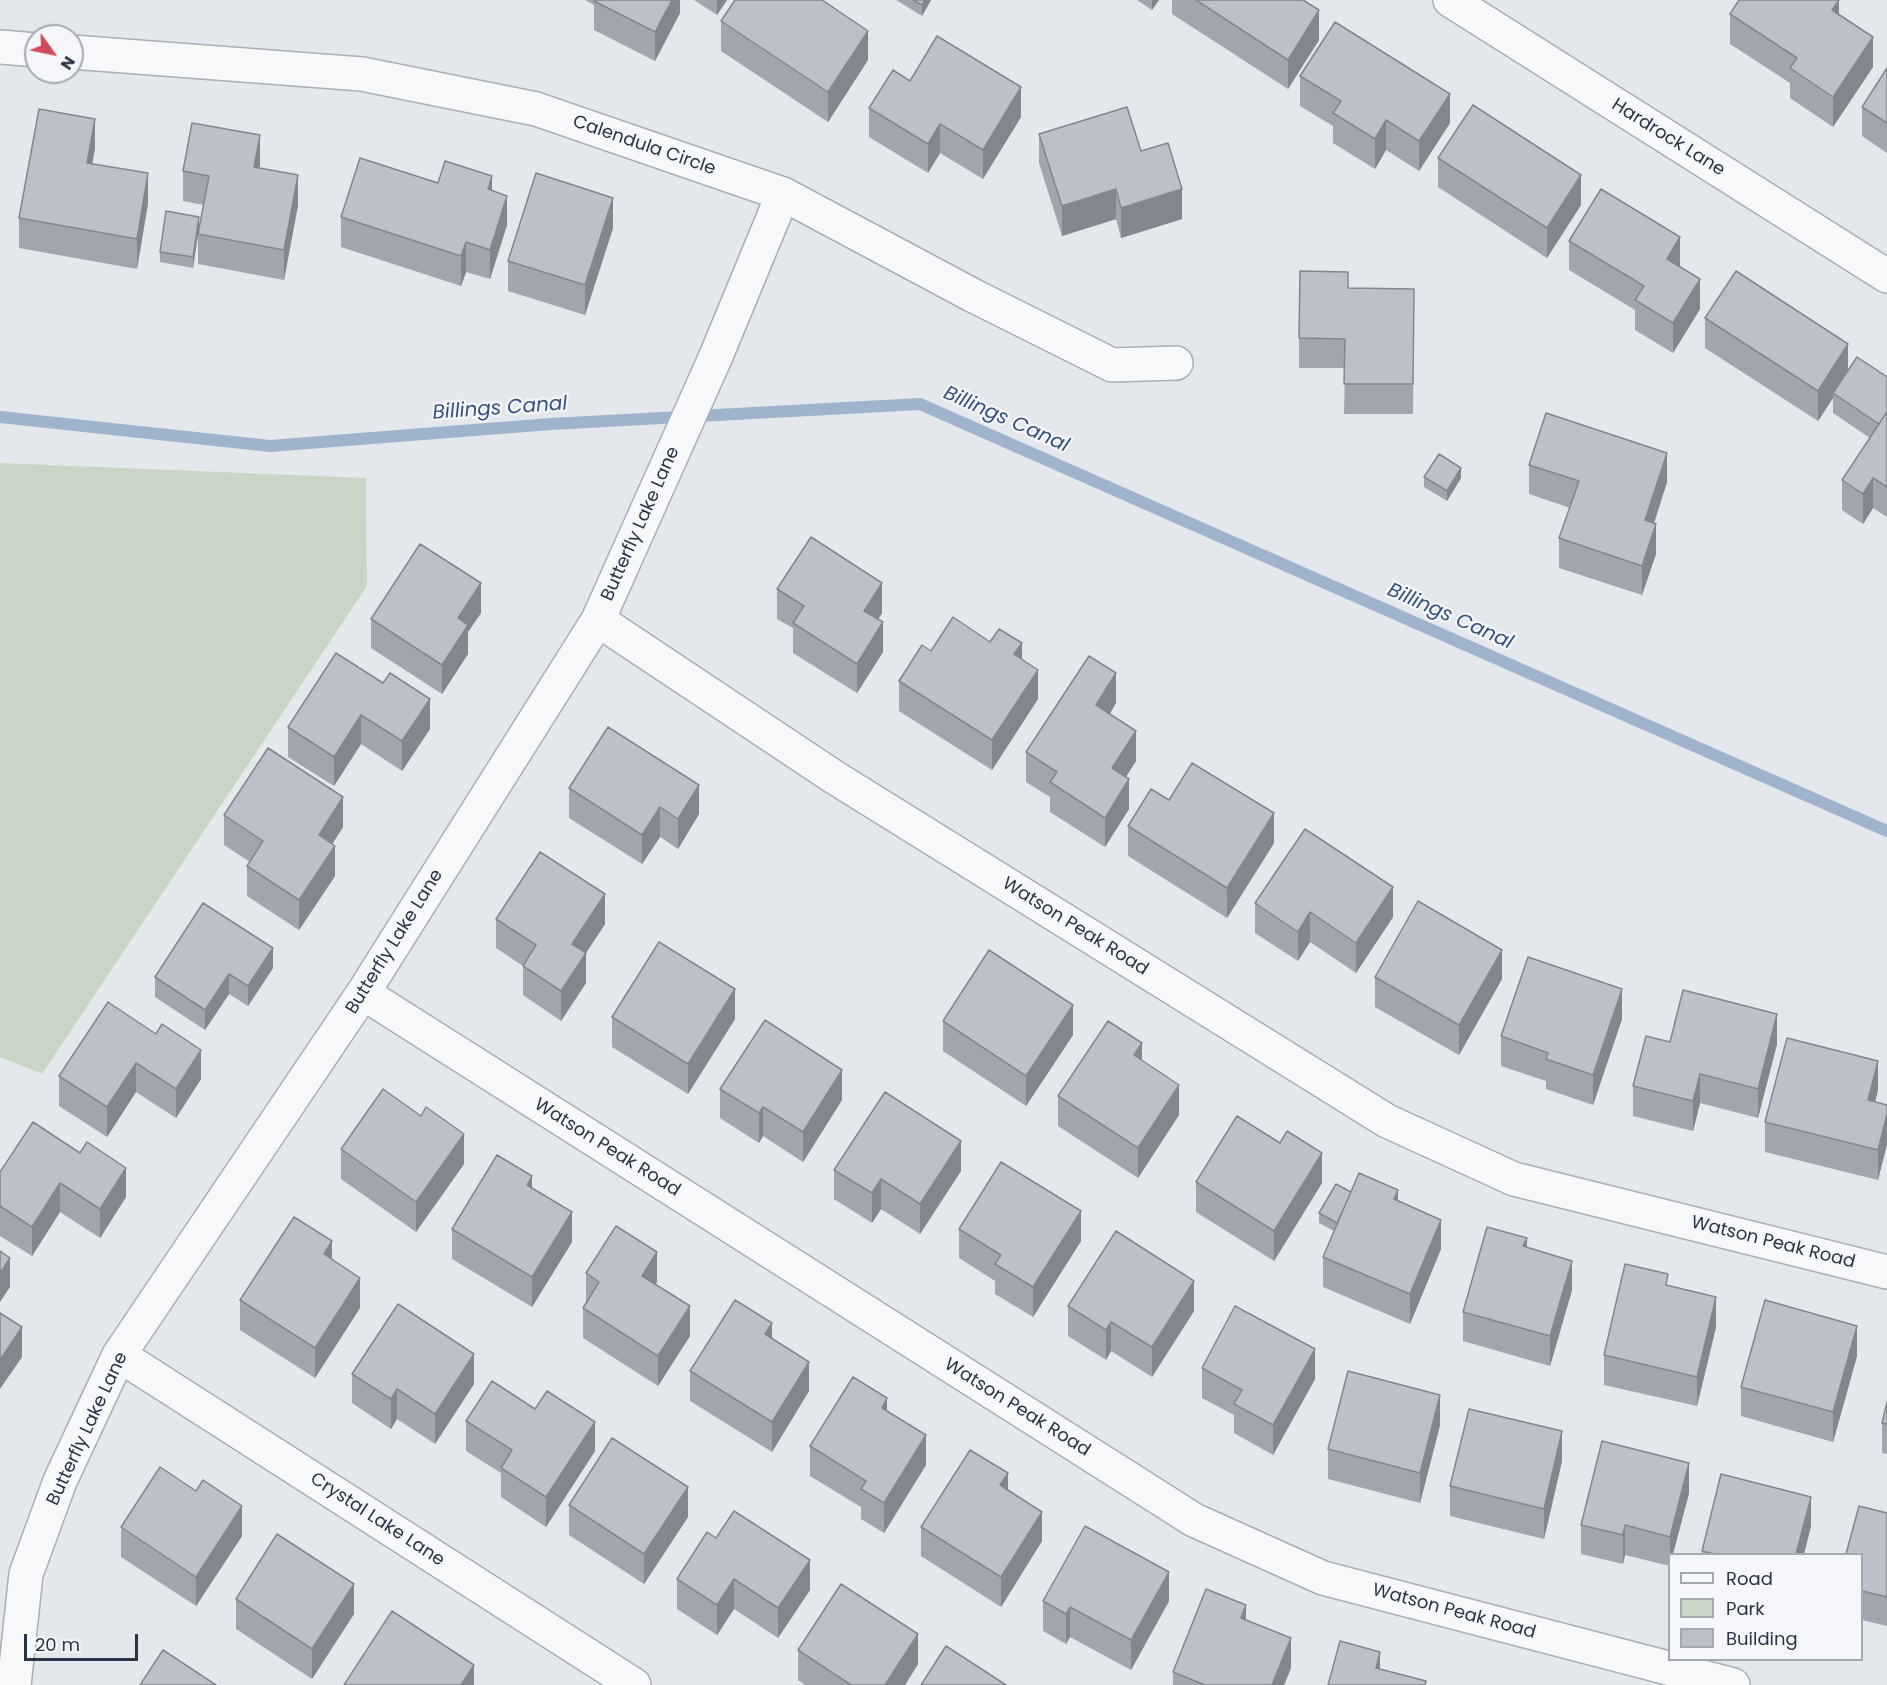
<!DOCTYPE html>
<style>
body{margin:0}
#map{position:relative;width:1887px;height:1685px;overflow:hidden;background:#e4e7ec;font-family:Poppins,sans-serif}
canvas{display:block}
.legend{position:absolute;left:1668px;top:1553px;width:195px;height:108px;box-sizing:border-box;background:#f4f6f9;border:2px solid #a4a8b1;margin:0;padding:8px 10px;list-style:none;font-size:18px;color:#2b3445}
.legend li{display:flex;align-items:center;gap:12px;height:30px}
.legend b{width:30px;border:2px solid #a4a8b1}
.north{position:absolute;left:24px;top:24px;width:60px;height:60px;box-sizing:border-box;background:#f4f6f9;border:2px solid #a4a8b1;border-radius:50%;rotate:123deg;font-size:16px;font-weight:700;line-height:24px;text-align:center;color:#2b3445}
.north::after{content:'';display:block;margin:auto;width:21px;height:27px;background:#d1495b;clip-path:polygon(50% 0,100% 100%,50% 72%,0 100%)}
.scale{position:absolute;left:24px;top:1634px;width:114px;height:27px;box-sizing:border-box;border:3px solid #2b3445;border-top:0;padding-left:8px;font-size:18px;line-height:21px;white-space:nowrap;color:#2b3445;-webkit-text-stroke:4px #f4f6f9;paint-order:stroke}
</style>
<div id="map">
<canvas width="1887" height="1685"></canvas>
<ul class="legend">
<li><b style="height:8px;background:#f7f8fa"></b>Road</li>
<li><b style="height:16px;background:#c9d6c5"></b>Park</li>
<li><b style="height:16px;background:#bbc0ca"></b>Building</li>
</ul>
<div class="north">N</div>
<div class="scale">20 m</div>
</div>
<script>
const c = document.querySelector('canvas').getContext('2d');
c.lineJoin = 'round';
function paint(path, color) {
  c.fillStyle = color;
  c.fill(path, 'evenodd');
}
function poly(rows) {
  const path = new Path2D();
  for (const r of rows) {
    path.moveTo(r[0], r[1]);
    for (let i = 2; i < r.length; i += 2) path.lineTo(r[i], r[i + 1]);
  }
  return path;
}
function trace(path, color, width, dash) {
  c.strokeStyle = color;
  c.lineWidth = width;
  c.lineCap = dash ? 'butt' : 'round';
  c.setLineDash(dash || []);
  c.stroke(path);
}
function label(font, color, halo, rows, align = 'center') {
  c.font = font + ' Poppins,sans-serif';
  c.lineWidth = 4.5;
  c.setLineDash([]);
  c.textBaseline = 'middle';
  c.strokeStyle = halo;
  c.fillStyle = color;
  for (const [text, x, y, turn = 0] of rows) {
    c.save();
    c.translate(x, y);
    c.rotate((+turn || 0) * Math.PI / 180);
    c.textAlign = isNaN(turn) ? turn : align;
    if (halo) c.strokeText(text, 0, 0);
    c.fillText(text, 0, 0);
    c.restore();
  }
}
const green = poly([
 [0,463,366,478,367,586,42,1074,0,1057]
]);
const stream = poly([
 [0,417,270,446,551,424,920,404,1887,831]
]);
const minor = poly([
 [1450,0,1887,276],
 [0,47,36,50],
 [72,52,362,74,536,109,783,194,974,296,1112,365,1176,363],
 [598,620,834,777,1387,1121,1514,1179,1887,1272],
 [363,993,1194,1520,1323,1578,1733,1685],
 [119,1355,634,1685],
 [14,1685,26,1574,60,1481,119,1355,363,993,598,620,716,356,783,194]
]);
const wall = poly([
 [585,0,680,0,680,13,655,61,594,30,594,5],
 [694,0,727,0,717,15],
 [896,0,931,0,922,16],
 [1137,0,1159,0,1152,10],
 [1172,0,1303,0,1319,40,1288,89,1172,14],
 [1730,14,1839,15,1873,67,1833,127,1790,98,1790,83,1730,44],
 [721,21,868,60,828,122,721,51],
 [1887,68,1887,153,1862,136,1862,107],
 [1300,76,1450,123,1419,171,1386,150,1375,169,1333,143,1333,126,1300,106],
 [910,81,1021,117,983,179,940,153,928,173,869,137,869,108],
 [1039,134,1182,219,1121,238,1116,219,1062,236,1039,163],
 [95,148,92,164,148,203,137,269,19,248,19,218],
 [1438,158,1581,205,1547,258,1438,187],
 [260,165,259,168,298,205,284,280,198,264,198,236,193,268,160,262,160,252,199,228,204,205,183,201,183,171],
 [438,183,492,191,507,225,490,279,466,272,461,286,341,247,341,217],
 [613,228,585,315,508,291,508,261],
 [1569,241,1680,267,1700,309,1673,353,1635,330,1635,310,1569,270],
 [1348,288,1414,319,1413,414,1344,414,1345,368,1299,368,1299,338],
 [1705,318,1848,370,1887,377,1887,517,1873,508,1863,524,1842,510,1842,480,1870,438,1833,413,1833,398,1818,421,1705,348],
 [1529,465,1667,482,1654,524,1656,554,1642,595,1559,568,1559,538,1570,508,1529,494],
 [1424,477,1461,478,1447,501,1424,487],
 [777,589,882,613,878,620,883,652,857,693,793,653,793,628,777,619],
 [481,613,468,632,468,654,442,694,371,648,371,619],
 [990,642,1022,659,1038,699,992,770,899,711,899,681,931,651],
 [383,683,430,729,402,771,361,744,334,786,288,757,288,727],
 [1116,703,1110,714,1136,761,1126,777,1129,809,1105,847,1050,812,1050,797,1026,782,1026,752],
 [569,788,699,814,678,849,660,837,642,864,569,818],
 [1169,800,1274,843,1227,918,1128,856,1128,826],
 [224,815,343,827,332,844,335,876,299,930,247,896,247,866,250,862,224,845],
 [1255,903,1393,917,1356,973,1310,942,1298,961,1255,933],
 [496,919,605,924,586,953,586,983,561,1021,523,995,523,966,496,948],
 [273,968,248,1006,229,994,205,1030,155,997,155,977],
 [1375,977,1502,979,1459,1055,1375,1007],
 [108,1002,201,1079,176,1118,136,1092,107,1137,59,1106,59,1076],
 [612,1017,735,1019,688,1094,612,1047],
 [1622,1019,1593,1105,1546,1089,1546,1081,1501,1066,1501,1036],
 [943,1021,1073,1035,1026,1106,943,1051],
 [1670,1042,1777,1044,1758,1118,1700,1103,1693,1131,1633,1116,1633,1086],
 [720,1089,842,1100,803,1162,763,1136,759,1143,720,1118],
 [1878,1090,1875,1102,1887,1105,1887,1144,1878,1180,1765,1152,1765,1122],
 [1058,1096,1179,1115,1138,1178,1058,1126],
 [33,1122,126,1197,100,1238,60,1212,32,1256,0,1236,0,1172],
 [341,1149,464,1164,416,1232,341,1179],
 [834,1170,961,1171,920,1234,881,1209,872,1223,834,1199],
 [1196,1182,1322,1183,1274,1261,1196,1212],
 [532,1188,572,1242,532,1307,452,1259,452,1229],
 [1351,1192,1398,1201,1441,1249,1410,1324,1323,1287,1323,1257,1334,1231,1319,1223,1319,1213],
 [959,1229,1081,1241,1033,1317,995,1294,995,1281,959,1258],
 [1527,1248,1572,1290,1550,1366,1463,1341,1463,1312],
 [332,1260,360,1308,315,1378,240,1330,240,1300],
 [586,1273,657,1282,655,1284,690,1336,658,1386,583,1338,583,1308,586,1303],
 [1068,1306,1194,1311,1152,1377,1111,1351,1106,1360,1068,1336],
 [1716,1327,1697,1406,1604,1385,1604,1355],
 [772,1339,809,1391,772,1452,690,1401,690,1371],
 [1857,1356,1833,1442,1741,1416,1741,1387],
 [1202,1368,1315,1379,1273,1455,1234,1433,1234,1415,1202,1398],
 [352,1374,474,1384,435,1444,397,1419,391,1429,352,1403],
 [1887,1402,1887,1454,1882,1453,1882,1423],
 [887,1412,926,1465,884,1533,861,1519,861,1507,810,1476,810,1446],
 [466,1421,595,1451,546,1527,501,1497,501,1473,466,1451],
 [1440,1425,1420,1503,1328,1479,1328,1449],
 [1562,1461,1544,1539,1450,1516,1450,1486],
 [1008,1490,1042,1541,1001,1607,921,1556,921,1527],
 [1689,1493,1673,1554,1670,1554,1670,1566,1625,1555,1623,1564,1581,1554,1581,1525],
 [569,1505,688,1517,644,1584,569,1535],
 [1887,1513,1887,1626,1862,1620,1862,1554],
 [1811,1526,1804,1554,1702,1554,1702,1551],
 [121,1527,242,1536,196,1606,121,1557],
 [716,1538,810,1590,778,1638,734,1609,717,1635,677,1609,677,1579],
 [236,1599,354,1614,312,1679,236,1629],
 [1043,1601,1169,1601,1131,1670,1070,1637,1066,1644,1043,1631],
 [798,1650,918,1664,905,1685,805,1685,798,1680],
 [1291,1668,1284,1685,1173,1685,1173,1672]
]);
const shadedWall = poly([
 [672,0,680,0,680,13,655,61,655,32],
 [717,0,727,0,717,15],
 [925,0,931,0,922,16,922,5],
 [1152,0,1159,0,1152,10],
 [1839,0,1839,29,1832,10],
 [1319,10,1319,40,1288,89,1288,60],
 [868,31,868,60,828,122,828,92],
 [1873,37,1873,67,1833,127,1833,97],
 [1021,87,1021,117,983,179,983,150],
 [1450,94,1450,123,1419,171,1419,141],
 [95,119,95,148,87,193,87,163],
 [1386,120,1386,150,1375,169,1375,139],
 [940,124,940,153,928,173,928,144],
 [260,135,260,165,254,197,254,167],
 [148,173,148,203,137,269,137,239],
 [298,175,298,205,284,280,284,250],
 [1581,175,1581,205,1547,258,1547,228],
 [492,176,492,206,488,189],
 [1116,189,1116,219,1062,236,1062,206],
 [1182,189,1182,219,1121,238,1121,208],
 [507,196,507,225,490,279,490,250],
 [613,198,613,228,585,315,585,285],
 [199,217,199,227,193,268,193,257],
 [1680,237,1680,267,1667,259],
 [466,242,466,272,461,286,461,256],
 [1700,279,1700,309,1673,353,1673,323],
 [1848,344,1848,374,1833,393,1833,398,1818,421,1818,391],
 [1667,453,1667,482,1645,550,1645,520],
 [1461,468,1461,478,1447,501,1447,491],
 [1873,478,1873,508,1863,524,1863,494],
 [1656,524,1656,554,1642,595,1642,566],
 [481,583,481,613,468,632,468,654,442,694,442,665,458,618],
 [882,583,882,613,864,641,864,611],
 [883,622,883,652,857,693,857,664],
 [1022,643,1022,673,1014,654],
 [1038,670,1038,699,992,770,992,740],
 [1116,673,1116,703,1096,735,1096,705],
 [430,699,430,729,402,771,402,741],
 [361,715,361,744,334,786,334,757],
 [1136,731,1136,761,1112,798,1112,768],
 [1129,779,1129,809,1105,847,1105,818],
 [699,785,699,814,678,849,678,819],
 [343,797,343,827,319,865,319,835],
 [660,807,660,837,642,864,642,835],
 [1274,813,1274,843,1227,918,1227,888],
 [335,846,335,876,299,930,299,900],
 [1393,887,1393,917,1356,973,1356,943],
 [605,894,605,924,572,974,572,944],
 [1310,912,1310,942,1298,961,1298,932],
 [273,948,273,968,248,1006,248,986],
 [1502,950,1502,979,1459,1055,1459,1025],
 [586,953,586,983,561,1021,561,991],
 [229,974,229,994,205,1030,205,1010],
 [735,989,735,1019,688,1094,688,1064],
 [1622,989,1622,1019,1593,1105,1593,1075],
 [1073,1005,1073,1035,1026,1106,1026,1076],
 [1777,1014,1777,1044,1758,1118,1758,1089],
 [1142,1043,1142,1073,1134,1055],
 [201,1050,201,1079,176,1118,176,1089],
 [1878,1061,1878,1090,1868,1130,1868,1100],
 [136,1063,136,1092,107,1137,107,1107],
 [842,1070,842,1100,803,1162,803,1132],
 [1700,1074,1700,1103,1693,1131,1693,1101],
 [1179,1085,1179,1115,1138,1178,1138,1148],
 [763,1107,763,1136,759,1143,759,1113],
 [1887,1114,1887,1144,1878,1180,1878,1150],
 [464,1134,464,1164,416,1232,416,1202],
 [961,1141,961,1171,920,1234,920,1204],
 [1322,1153,1322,1183,1274,1261,1274,1231],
 [126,1168,126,1197,100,1238,100,1209],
 [532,1176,532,1206,527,1185],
 [881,1179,881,1209,872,1223,872,1193],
 [60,1183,60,1212,32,1256,32,1227],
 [1398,1190,1398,1220,1394,1199],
 [1081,1211,1081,1241,1033,1317,1033,1287],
 [572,1212,572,1242,532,1307,532,1277],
 [1441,1220,1441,1249,1410,1324,1410,1294],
 [1527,1238,1527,1268,1523,1246],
 [332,1241,332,1271,324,1254],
 [657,1252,657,1282,642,1305,642,1276],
 [10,1258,10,1287,0,1302,0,1273],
 [1572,1261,1572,1290,1550,1366,1550,1336],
 [360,1278,360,1308,315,1378,315,1348],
 [1194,1281,1194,1311,1152,1377,1152,1347],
 [1716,1297,1716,1327,1697,1406,1697,1377],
 [690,1306,690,1336,658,1386,658,1356],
 [1111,1322,1111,1351,1106,1360,1106,1330],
 [772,1323,772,1353,765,1334],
 [1857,1326,1857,1356,1833,1442,1833,1412],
 [22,1327,22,1357,0,1389,0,1360],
 [1315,1349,1315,1379,1273,1455,1273,1425],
 [474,1354,474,1384,435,1444,435,1414],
 [809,1362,809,1391,772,1452,772,1422],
 [397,1389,397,1419,391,1429,391,1399],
 [1440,1395,1440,1425,1420,1503,1420,1473],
 [887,1398,887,1428,882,1408],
 [595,1422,595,1451,546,1527,546,1497],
 [1562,1431,1562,1461,1544,1539,1544,1509],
 [926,1435,926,1465,884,1533,884,1503],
 [1689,1463,1689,1493,1673,1554,1670,1554,1670,1537],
 [1008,1473,1008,1503,1000,1485],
 [688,1487,688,1517,644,1584,644,1554],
 [1811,1497,1811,1526,1804,1554,1796,1554],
 [242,1506,242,1536,196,1606,196,1577],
 [1042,1512,1042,1541,1001,1607,1001,1577],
 [1625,1525,1625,1555,1623,1564,1623,1535],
 [810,1560,810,1590,778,1638,778,1608],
 [1169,1572,1169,1601,1131,1670,1131,1640],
 [734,1579,734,1609,717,1635,717,1605],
 [354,1584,354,1614,312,1679,312,1649],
 [1246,1605,1246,1635,1241,1618],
 [1070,1607,1070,1637,1066,1644,1066,1614],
 [918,1634,918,1664,905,1685,885,1685],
 [1291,1638,1291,1668,1284,1685,1272,1685],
 [1380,1652,1380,1682,1376,1668],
 [474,1665,474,1685,461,1685]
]);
const building = poly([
 [595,0,672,0,655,32,594,1,595,0],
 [735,0,822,0,868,31,828,92,721,21,735,0],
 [913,0,925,0,922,5,913,0],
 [1196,0,1303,0,1319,10,1288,60,1196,0],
 [1739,0,1839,0,1832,10,1873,37,1833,97,1790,68,1797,58,1730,14,1739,0],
 [1335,22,1450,94,1419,141,1386,120,1375,139,1333,113,1341,101,1300,76,1335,22],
 [937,36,1021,87,983,150,940,124,928,144,869,108,893,70,910,81,937,36],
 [1887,68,1887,123,1862,107,1887,68],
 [1473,105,1581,175,1547,228,1438,158,1473,105],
 [1127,107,1141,151,1168,143,1182,189,1121,208,1116,189,1062,206,1039,134,1127,107],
 [39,109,95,119,87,163,148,173,137,239,19,218,39,109],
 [192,123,260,135,254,167,298,175,284,250,198,234,209,176,183,171,192,123],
 [360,158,438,183,445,161,492,176,488,189,507,196,490,250,466,242,461,256,341,217,360,158],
 [536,173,613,198,585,285,508,261,536,173],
 [1601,189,1680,237,1667,259,1700,279,1673,323,1635,300,1644,286,1569,241,1601,189],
 [166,211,199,217,193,257,160,252,166,211],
 [1300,271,1348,272,1348,288,1414,289,1413,384,1344,384,1345,339,1299,338,1300,271],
 [1736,271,1848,344,1818,391,1705,318,1736,271],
 [1857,357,1887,377,1887,412,1879,424,1833,393,1857,357],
 [1887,412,1887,487,1873,478,1863,494,1842,480,1887,412],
 [1546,413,1667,453,1645,520,1656,524,1642,566,1559,538,1579,481,1529,465,1546,413],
 [1439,454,1461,468,1447,491,1424,477,1439,454],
 [811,537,882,583,864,611,883,622,857,664,793,623,804,606,777,589,811,537],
 [420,544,481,583,458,618,468,625,442,665,371,619,420,544],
 [953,617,990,642,999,629,1022,643,1014,654,1038,670,992,740,899,681,922,645,931,651,953,617],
 [336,653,383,683,390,673,430,699,402,741,361,715,334,757,288,727,336,653],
 [1089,656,1116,673,1096,705,1136,731,1112,768,1129,779,1105,818,1050,782,1057,772,1026,752,1089,656],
 [608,727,699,785,678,819,660,807,642,835,569,788,608,727],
 [268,748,343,797,319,835,335,846,299,900,247,866,263,841,224,815,268,748],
 [1192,763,1274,813,1227,888,1128,826,1151,789,1169,800,1192,763],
 [1305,829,1393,887,1356,943,1310,912,1298,932,1255,903,1305,829],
 [540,852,605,894,572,944,586,953,561,991,523,966,536,945,496,919,540,852],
 [1418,901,1502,950,1459,1025,1375,977,1418,901],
 [203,903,273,948,248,986,229,974,205,1010,155,977,203,903],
 [659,942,735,989,688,1064,612,1017,659,942],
 [989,950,1073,1005,1026,1076,943,1021,989,950],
 [1528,957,1622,989,1593,1075,1546,1059,1548,1053,1501,1036,1528,957],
 [1683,990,1777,1014,1758,1089,1700,1074,1693,1101,1633,1086,1646,1036,1670,1042,1683,990],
 [108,1002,156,1034,162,1024,201,1050,176,1089,136,1063,107,1107,59,1076,108,1002],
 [765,1020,842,1070,803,1132,763,1107,759,1113,720,1089,765,1020],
 [1108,1021,1142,1043,1134,1055,1179,1085,1138,1148,1058,1096,1108,1021],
 [1787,1038,1878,1061,1868,1100,1887,1105,1887,1114,1878,1150,1765,1122,1787,1038],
 [383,1089,421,1116,426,1107,464,1134,416,1202,341,1149,383,1089],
 [885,1092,961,1141,920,1204,881,1179,872,1193,834,1170,885,1092],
 [1237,1116,1280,1143,1287,1131,1322,1153,1274,1231,1196,1182,1237,1116],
 [33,1122,80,1153,87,1142,126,1168,100,1209,60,1183,32,1227,0,1206,0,1172,33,1122],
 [497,1155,532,1176,527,1185,572,1212,532,1277,452,1229,497,1155],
 [1001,1162,1081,1211,1033,1287,995,1264,1001,1255,959,1229,1001,1162],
 [1359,1173,1398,1190,1394,1199,1441,1220,1410,1294,1323,1257,1359,1173],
 [1336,1184,1351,1192,1337,1223,1319,1213,1336,1184],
 [294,1217,332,1241,324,1254,360,1278,315,1348,240,1300,294,1217],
 [616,1226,657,1252,642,1276,690,1306,658,1356,583,1308,599,1282,586,1273,616,1226],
 [1487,1227,1527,1238,1523,1246,1572,1261,1550,1336,1463,1312,1487,1227],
 [1116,1231,1194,1281,1152,1347,1111,1322,1106,1330,1068,1306,1116,1231],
 [0,1251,10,1258,0,1273,0,1251],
 [1625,1264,1668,1274,1666,1285,1716,1297,1697,1377,1604,1355,1625,1264],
 [735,1300,772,1323,765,1334,809,1362,772,1422,690,1371,735,1300],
 [1765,1300,1857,1326,1833,1412,1741,1387,1765,1300],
 [398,1304,474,1354,435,1414,397,1389,391,1399,352,1374,398,1304],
 [1235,1306,1315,1349,1273,1425,1234,1404,1242,1390,1202,1368,1235,1306],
 [0,1313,22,1327,0,1360,0,1313],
 [1348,1371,1440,1395,1420,1473,1328,1449,1348,1371],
 [853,1377,887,1398,882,1408,926,1435,884,1503,861,1489,866,1481,810,1446,853,1377],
 [492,1381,535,1409,547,1391,595,1422,546,1497,501,1468,512,1450,466,1421,492,1381],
 [1887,1402,1887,1424,1882,1423,1887,1402],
 [1469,1409,1562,1431,1544,1509,1450,1486,1469,1409],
 [612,1438,688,1487,644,1554,569,1505,612,1438],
 [1602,1441,1689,1463,1670,1537,1625,1525,1623,1535,1581,1525,1602,1441],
 [970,1450,1008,1473,1000,1485,1042,1512,1001,1577,921,1527,970,1450],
 [160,1467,196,1491,203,1480,242,1506,196,1577,121,1527,160,1467],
 [1721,1474,1811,1497,1796,1554,1715,1554,1702,1551,1721,1474],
 [1859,1506,1887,1513,1887,1597,1862,1591,1862,1554,1846,1554,1859,1506],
 [734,1511,810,1560,778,1608,734,1579,717,1605,677,1579,707,1532,716,1538,734,1511],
 [1085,1526,1169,1572,1131,1640,1070,1607,1066,1614,1043,1601,1085,1526],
 [277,1534,354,1584,312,1649,236,1599,277,1534],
 [841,1584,918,1634,885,1685,851,1685,798,1650,841,1584],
 [1206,1589,1246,1605,1241,1618,1291,1638,1272,1685,1205,1685,1173,1672,1206,1589],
 [392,1611,474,1665,461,1685,344,1685,392,1611],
 [1340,1641,1380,1652,1376,1668,1426,1681,1425,1685,1328,1685,1340,1641],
 [946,1646,1006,1685,921,1685,946,1646],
 [163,1650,216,1685,140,1685,163,1650]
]);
const streetNames = [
 ["Hardrock Lane",1668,138,32],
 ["Calendula Circle",644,146,19],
 ["Butterfly Lake Lane",641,524,-66],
 ["Watson Peak Road",1075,927,32],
 ["Butterfly Lake Lane",395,942,-58],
 ["Watson Peak Road",607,1148,32],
 ["Watson Peak Road",1773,1243,14],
 ["Watson Peak Road",1017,1408,32],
 ["Butterfly Lake Lane",88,1429,-65],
 ["Crystal Lake Lane",377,1520,33],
 ["Watson Peak Road",1454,1612,15]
];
const waterNames = [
 ["Billings Canal",500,409,-4],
 ["Billings Canal",1006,420,24],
 ["Billings Canal",1450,617,24]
];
paint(green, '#c9d6c5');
trace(stream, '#9fb4cc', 12);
trace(minor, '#a9aeb7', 36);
trace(minor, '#f7f8fa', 33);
paint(wall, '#a1a5ae');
paint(shadedWall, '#83868d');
paint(building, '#bbc0ca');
trace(building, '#83868d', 1.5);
label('18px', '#2b3445', '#f4f6f9', streetNames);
label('italic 20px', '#34527a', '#f4f6f9', waterNames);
</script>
